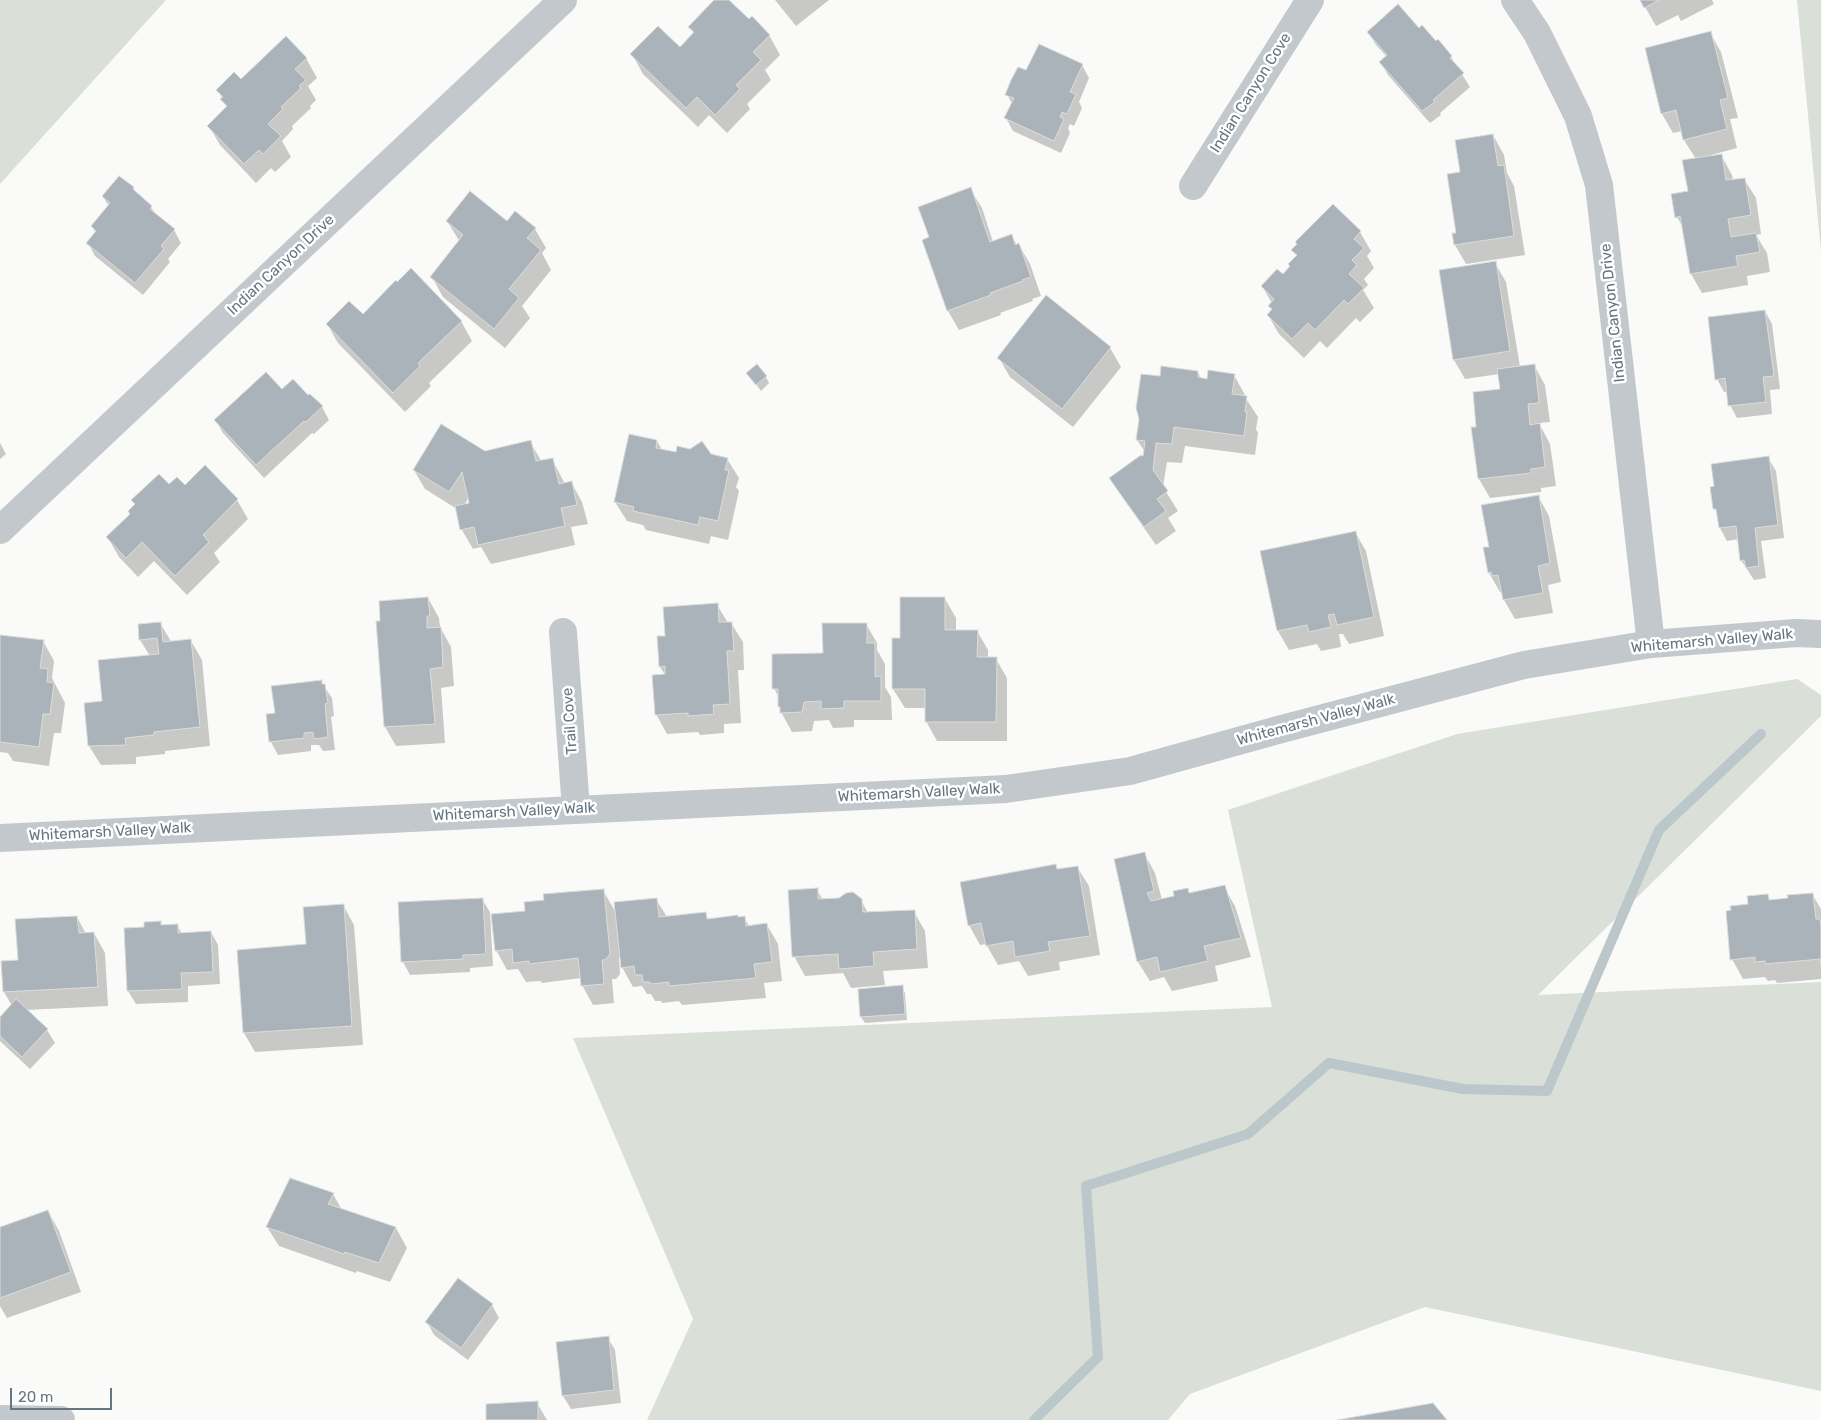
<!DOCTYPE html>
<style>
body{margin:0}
#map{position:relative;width:1821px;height:1420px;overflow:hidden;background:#fafaf8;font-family:Rubik,sans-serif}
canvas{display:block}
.scale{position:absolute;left:10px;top:1388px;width:102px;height:22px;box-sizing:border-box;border:2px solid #657683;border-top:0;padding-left:6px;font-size:15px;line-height:18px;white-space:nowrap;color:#657683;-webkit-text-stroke:4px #fff;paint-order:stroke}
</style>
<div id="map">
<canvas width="1821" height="1420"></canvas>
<div class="scale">20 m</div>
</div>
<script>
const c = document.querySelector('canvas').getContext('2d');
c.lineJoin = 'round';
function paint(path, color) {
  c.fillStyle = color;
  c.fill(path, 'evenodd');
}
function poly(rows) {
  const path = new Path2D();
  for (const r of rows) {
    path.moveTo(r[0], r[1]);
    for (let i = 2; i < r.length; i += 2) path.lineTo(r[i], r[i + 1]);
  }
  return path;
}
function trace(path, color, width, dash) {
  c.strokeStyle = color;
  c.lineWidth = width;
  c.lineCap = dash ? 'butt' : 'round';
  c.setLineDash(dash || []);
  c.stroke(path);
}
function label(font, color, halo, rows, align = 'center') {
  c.font = font + ' Rubik,sans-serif';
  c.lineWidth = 5;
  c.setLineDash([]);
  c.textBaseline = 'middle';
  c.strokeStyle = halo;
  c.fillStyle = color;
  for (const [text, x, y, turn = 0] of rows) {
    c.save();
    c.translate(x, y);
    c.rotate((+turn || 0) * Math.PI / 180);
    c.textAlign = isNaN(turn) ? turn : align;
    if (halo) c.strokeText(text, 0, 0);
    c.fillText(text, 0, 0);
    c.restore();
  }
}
const green = poly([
 [0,0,166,0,0,184],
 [1797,0,1821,0,1821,251],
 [1797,679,1821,695,1821,716,1538,995,1821,982,1821,1391,1425,1307,1190,1394,1168,1420,647,1420,693,1319,573,1038,1272,1007,1228,810,1457,734]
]);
const shadow = poly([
 [716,0,727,0,749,21,769,35,780,55,765,70,771,80,747,104,750,109,727,133,709,115,698,127,643,74,632,54,680,48,694,34,690,27],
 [775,0,829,0,796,26],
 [1641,0,1712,0,1714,4,1681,21,1678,15,1656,26],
 [1419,30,1451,57,1470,87,1440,113,1441,115,1430,123,1388,75,1381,63,1387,57,1376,45,1368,32],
 [1710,33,1721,52,1738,118,1730,119,1737,148,1711,155,1712,157,1721,155,1732,175,1733,180,1744,179,1756,198,1761,234,1756,235,1767,253,1770,272,1747,276,1748,285,1702,293,1691,274,1684,229,1677,217,1689,192,1696,159,1684,140,1682,131,1673,133,1662,114,1646,48],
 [306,58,317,78,308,86,316,100,310,106,311,108,292,126,293,129,282,141,291,157,275,172,271,168,256,183,220,145,209,126,227,108,218,90],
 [1082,65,1089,78,1079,102,1082,108,1074,126,1070,124,1068,128,1070,133,1061,153,1013,131,1006,118,1012,104,1007,94,1027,72],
 [1493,135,1504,155,1507,173,1514,186,1525,255,1466,264,1455,245,1453,234,1458,234,1461,173],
 [133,188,137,195,151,207,157,217,174,230,181,243,168,259,170,262,143,295,95,256,88,243,96,233,92,227,109,206,103,197],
 [970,189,982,208,993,242,1011,235,1017,245,1019,245,1030,264,1041,296,1032,299,1033,301,1000,313,1001,315,959,330,948,311,923,240,931,238],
 [447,221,507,223,535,229,546,248,542,253,551,270,522,306,530,318,505,348,443,297,432,277,460,242],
 [1360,232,1371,251,1367,256,1374,268,1364,279,1368,285,1363,290,1374,308,1360,322,1356,318,1327,348,1320,341,1304,358,1279,334,1268,315,1272,310,1270,306,1272,303,1262,286,1283,276,1291,266,1297,257,1293,250],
 [1495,263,1506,282,1520,367,1534,365,1545,385,1550,422,1539,423,1550,444,1556,486,1541,488,1541,492,1490,498,1479,479,1478,428,1501,390,1499,374,1465,379,1454,360,1440,271],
 [1765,311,1772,324,1780,389,1770,390,1772,414,1737,418,1730,405,1728,392,1724,392,1717,379],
 [363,316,461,321,472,341,429,383,431,386,405,412,338,343,327,324],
 [1110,348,1121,367,1073,427,1010,377,999,358],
 [1198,372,1201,379,1208,380,1234,375,1245,395,1245,397,1258,417,1256,429,1258,433,1255,455,1185,446,1182,463,1167,462,1163,487,1178,511,1168,518,1176,531,1156,545,1122,497,1110,478,1144,459,1145,452,1137,440,1161,378],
 [748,373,766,377,769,383,761,391],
 [308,397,322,407,329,420,314,434,312,433,264,478,223,433,216,421],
 [657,441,662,450,677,453,710,455,727,459,739,478,736,487,739,491,728,540,711,536,709,544,646,530,643,525,627,521,615,502],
 [530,442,542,462,552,459,565,484,571,482,582,502,588,524,571,527,575,545,491,564,481,547,473,549,462,530,457,509,425,489,414,470],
 [469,497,471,504,464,506],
 [0,443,6,454,0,459],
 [1768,458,1776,471,1784,538,1761,541,1766,578,1754,580,1741,560,1739,539,1727,541,1720,528,1718,515,1714,508],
 [169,486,185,487,237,500,248,519,214,553,220,562,187,595,154,561,138,577,119,557,108,538],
 [1538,496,1549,516,1561,582,1548,585,1553,613,1515,619,1504,600,1502,591,1500,592,1489,573,1490,548],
 [1355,532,1366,551,1384,636,1349,644,1343,634,1339,634,1341,647,1321,651,1317,644,1289,650,1278,631],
 [428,598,439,618,440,627,451,647,454,686,441,688,445,743,396,746,385,727,382,622],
 [945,599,956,618,956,631,977,631,988,650,988,658,996,659,1007,678,1007,741,937,741,926,721,926,708,905,708,893,689,901,640],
 [717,605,728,623,731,623,743,642,744,670,738,670,741,723,724,724,724,733,700,735,698,732,667,734,656,714,666,676,660,667,667,637],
 [160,623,172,643,191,641,202,660,210,746,165,751,165,754,136,757,136,764,101,765,89,746,85,704,104,702,150,656,140,640,139,625],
 [866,624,877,643,877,650,885,664,885,687,891,697,892,720,854,720,854,727,833,728,829,720,814,721,812,731,792,732,781,712,779,698,774,688],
 [0,636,43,641,54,661,52,678,65,703,61,733,54,733,49,766,13,761,8,753,0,752],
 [321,682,332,698,334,716,331,717,335,750,323,751,319,745,311,745,311,751,278,755,271,742,268,715,276,714],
 [1144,853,1155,873,1162,900,1176,897,1188,889,1190,894,1224,887,1235,906,1251,957,1215,966,1218,981,1172,991,1164,977,1150,981,1138,962],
 [1055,865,1058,870,1077,867,1089,886,1100,955,1059,962,1060,970,1028,976,1019,961,998,965,986,944,980,945,969,925],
 [603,890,616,913,656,899,667,917,705,913,709,920,744,918,750,927,767,925,778,944,782,981,764,983,766,998,682,1005,679,1001,662,1003,661,1001,655,1001,651,994,647,994,642,986,633,987,622,967,621,957,619,957,620,974,616,979,612,979,614,1003,593,1005,582,985,581,978,542,983,540,981,526,982,518,969,507,970,496,950,526,912,545,901],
 [817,890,823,900,861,900,868,913,914,912,925,931,928,968,883,971,885,985,851,988,843,973,805,976,794,956],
 [1812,894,1821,909,1821,979,1777,983,1775,980,1768,981,1765,977,1743,979,1732,959,1749,906,1768,896,1771,901],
 [482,899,490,912,493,966,470,968,470,972,410,975,403,962,399,903],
 [343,905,354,925,363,1045,255,1052,244,1033,238,951,307,945],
 [77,917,86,934,94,933,105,953,108,1006,26,1010,47,1030,55,1043,30,1069,0,1041,0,1019,12,1006,4,992,19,961],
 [160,922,162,926,177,925,182,934,211,932,218,945,220,984,188,986,188,1002,136,1004,128,991,125,929,146,929],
 [902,987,905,993,907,1020,865,1023,861,1017],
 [333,1194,342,1210,396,1228,407,1248,390,1282,357,1271,356,1273,279,1246,267,1227],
 [48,1211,59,1231,81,1292,7,1318,0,1306,0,1229],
 [492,1305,499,1318,468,1360,434,1335,427,1322],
 [608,1338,615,1350,621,1403,571,1409,563,1396,558,1344],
 [537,1403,547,1420,488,1420]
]);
const stream = poly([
 [1034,1420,1098,1357,1086,1186,1248,1134,1329,1063,1463,1089,1547,1091,1659,830,1761,734]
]);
const building = poly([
 [714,0,729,0,749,19,752,16,770,35,753,52,761,60,736,85,740,89,715,115,697,97,686,108,630,54,658,26,680,47,694,32,688,27,714,0],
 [1640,0,1659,0,1644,8,1640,0],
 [1398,4,1419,28,1422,25,1436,41,1438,39,1452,56,1450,58,1464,73,1433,100,1435,102,1422,111,1379,62,1387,55,1367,32,1398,4],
 [1711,31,1728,98,1720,100,1727,129,1683,140,1676,110,1661,114,1645,48,1711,31],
 [286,36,307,58,295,69,306,80,299,86,301,88,281,107,283,109,268,124,281,136,263,154,259,150,244,164,207,126,227,106,220,99,223,97,216,90,234,72,241,79,286,36],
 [1039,44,1083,64,1070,92,1076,94,1067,114,1062,112,1060,117,1064,119,1054,141,1004,118,1014,98,1005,95,1011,80,1018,67,1026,70,1039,44],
 [1493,134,1498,166,1504,165,1514,236,1454,245,1452,233,1456,233,1447,174,1460,172,1455,140,1493,134],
 [1722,154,1726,180,1745,178,1751,215,1728,219,1731,237,1756,233,1760,252,1736,256,1738,266,1690,274,1680,216,1675,218,1671,194,1688,191,1682,160,1722,154],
 [119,176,134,187,133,189,152,206,150,209,175,229,161,246,164,249,135,283,86,243,96,231,91,226,110,203,102,196,119,176],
 [971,187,990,242,1012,234,1015,245,1019,243,1031,277,1022,280,1023,281,990,293,991,295,947,311,922,240,929,237,918,207,971,187],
 [470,191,507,221,515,211,536,228,527,238,541,250,509,289,519,298,494,329,430,277,463,235,446,221,470,191],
 [1333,204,1361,231,1354,239,1364,248,1352,260,1357,265,1349,274,1364,288,1348,304,1344,300,1315,330,1308,323,1292,339,1267,315,1272,309,1268,306,1274,299,1261,286,1277,269,1283,274,1290,266,1288,264,1297,255,1291,250,1297,244,1295,242,1333,204],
 [1496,261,1510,351,1453,360,1439,270,1496,261],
 [411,268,462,321,418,363,420,366,393,393,326,324,349,301,363,314,396,280,397,282,411,268],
 [1046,295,1111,347,1062,409,997,358,1046,295],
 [1765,310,1774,376,1763,377,1766,402,1728,406,1725,378,1715,380,1708,317,1765,310],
 [757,364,767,376,756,385,746,373,757,364],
 [1535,364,1539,403,1528,404,1530,425,1540,423,1545,467,1531,469,1531,473,1478,479,1471,427,1476,427,1473,392,1500,389,1497,369,1535,364],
 [1161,366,1198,371,1198,377,1207,379,1208,370,1235,374,1232,394,1247,396,1245,412,1247,412,1244,436,1174,427,1172,444,1156,443,1153,470,1168,491,1157,499,1166,511,1144,527,1109,478,1141,455,1143,456,1145,441,1136,440,1139,419,1136,408,1141,374,1160,376,1161,366],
 [266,372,282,389,293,379,308,395,310,394,323,406,306,422,304,421,256,465,214,420,266,372],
 [441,424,485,451,531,440,536,461,553,458,559,484,572,481,577,505,561,508,565,526,478,545,474,527,460,530,455,506,469,503,462,472,449,492,413,470,441,424],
 [629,434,657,440,656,448,676,452,677,446,690,449,702,441,711,454,728,458,725,470,729,470,718,521,700,517,698,525,633,511,634,507,614,502,629,434],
 [1769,456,1778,525,1755,528,1759,566,1746,568,1744,560,1740,561,1736,526,1719,528,1716,509,1713,509,1710,487,1714,486,1711,464,1769,456],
 [205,465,238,499,203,535,209,542,175,576,142,542,126,558,106,537,130,514,128,511,135,504,131,500,159,474,169,484,177,477,185,485,205,465],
 [1539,495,1550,563,1538,566,1543,593,1503,600,1498,575,1492,576,1491,572,1488,573,1483,547,1489,547,1481,505,1539,495],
 [1356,531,1374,617,1337,625,1334,614,1328,615,1331,627,1309,632,1307,625,1277,631,1260,551,1356,531],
 [428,597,430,616,427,616,427,628,441,627,443,667,430,669,435,724,384,727,376,621,380,621,379,601,428,597],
 [900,597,945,597,945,630,978,630,977,657,997,657,996,722,925,722,925,689,892,689,892,638,900,638,900,597],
 [718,603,719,622,732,622,734,651,727,651,730,704,713,705,714,714,688,716,688,713,655,715,652,675,665,674,665,666,659,667,657,636,665,636,663,607,718,603],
 [161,622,163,642,191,639,200,727,154,732,154,735,125,738,126,745,88,746,84,703,102,701,98,660,159,654,157,638,139,640,138,624,161,622],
 [822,623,867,623,867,643,875,643,875,677,881,676,881,701,844,701,844,708,821,709,821,701,804,702,802,712,780,713,780,707,778,707,778,689,772,689,772,654,823,653,822,623],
 [0,635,44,640,40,668,48,669,47,682,54,683,50,714,43,714,39,747,0,742,0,635],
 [322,680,322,684,325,684,328,703,325,704,328,737,314,739,313,732,304,733,304,738,269,742,266,714,275,713,271,686,322,680],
 [1145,852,1154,891,1147,893,1151,901,1174,896,1173,891,1188,888,1189,893,1225,885,1241,938,1204,946,1208,961,1160,972,1157,957,1137,962,1114,859,1145,852],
 [1056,864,1057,869,1078,866,1090,936,1048,942,1050,951,1015,957,1013,941,986,946,981,923,968,926,960,882,1056,864],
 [818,888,818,899,839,898,846,893,853,892,862,899,863,912,915,910,917,949,873,952,874,966,839,969,838,954,792,957,788,890,818,888],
 [604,889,610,954,605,960,602,960,604,984,581,986,578,958,529,964,529,961,513,963,512,949,495,951,491,914,525,911,524,902,544,900,543,894,604,889],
 [1813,893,1816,919,1820,919,1821,926,1821,966,1821,959,1765,964,1765,961,1755,962,1755,957,1730,960,1726,911,1731,910,1730,906,1748,904,1747,896,1768,894,1769,900,1788,898,1787,895,1813,893],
 [483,898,486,954,463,955,463,959,401,962,398,902,483,898],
 [657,898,659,917,706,912,707,919,738,915,738,917,745,916,746,926,767,923,772,962,754,964,756,978,669,986,669,982,650,984,650,982,643,982,642,975,635,975,634,966,621,968,614,902,657,898],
 [344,904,352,1026,243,1033,237,950,306,944,303,907,344,904],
 [77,916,79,933,94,932,98,987,3,992,1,961,18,960,15,919,77,916],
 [161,921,161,925,178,924,178,933,211,931,213,972,181,973,182,989,127,991,124,928,144,927,144,922,161,921],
 [903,985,905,1014,860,1017,858,989,903,985],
 [16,999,48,1029,22,1057,0,1036,0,1017,16,999],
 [290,1178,334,1193,328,1204,396,1227,379,1263,345,1252,344,1254,266,1227,290,1178],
 [48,1210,71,1272,0,1298,0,1227,48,1210],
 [458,1278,493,1304,461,1348,425,1322,458,1278],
 [609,1336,614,1390,562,1396,556,1342,609,1336],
 [538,1401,538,1420,486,1420,486,1404,538,1401],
 [1433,1403,1447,1420,1337,1420,1433,1403]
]);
const minor = poly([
 [1515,0,1537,33,1578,116,1599,185,1651,644],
 [1193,186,1310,0],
 [0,530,563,0],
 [563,632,576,809],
 [0,838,1006,789,1130,771,1278,730,1524,665,1651,644,1796,633,1821,634],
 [0,1419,61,1420]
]);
const streetNames = [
 ["Indian Canyon Cove",1251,93,-58],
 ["Indian Canyon Drive",281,265,-43],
 ["Indian Canyon Drive",1613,313,-96],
 ["Whitemarsh Valley Walk",1712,641,-5],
 ["Whitemarsh Valley Walk",1316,720,-15],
 ["Trail Cove",570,721,-94],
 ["Whitemarsh Valley Walk",919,793,-3],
 ["Whitemarsh Valley Walk",514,812,-3],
 ["Whitemarsh Valley Walk",110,832,-3]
];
paint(green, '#dadfd7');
paint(shadow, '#0003');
trace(stream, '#bbc7cb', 10);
paint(building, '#aab3b9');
trace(building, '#dcdcda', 1);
trace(minor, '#c3c8cc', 28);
label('15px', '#657683', '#fff', streetNames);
</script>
